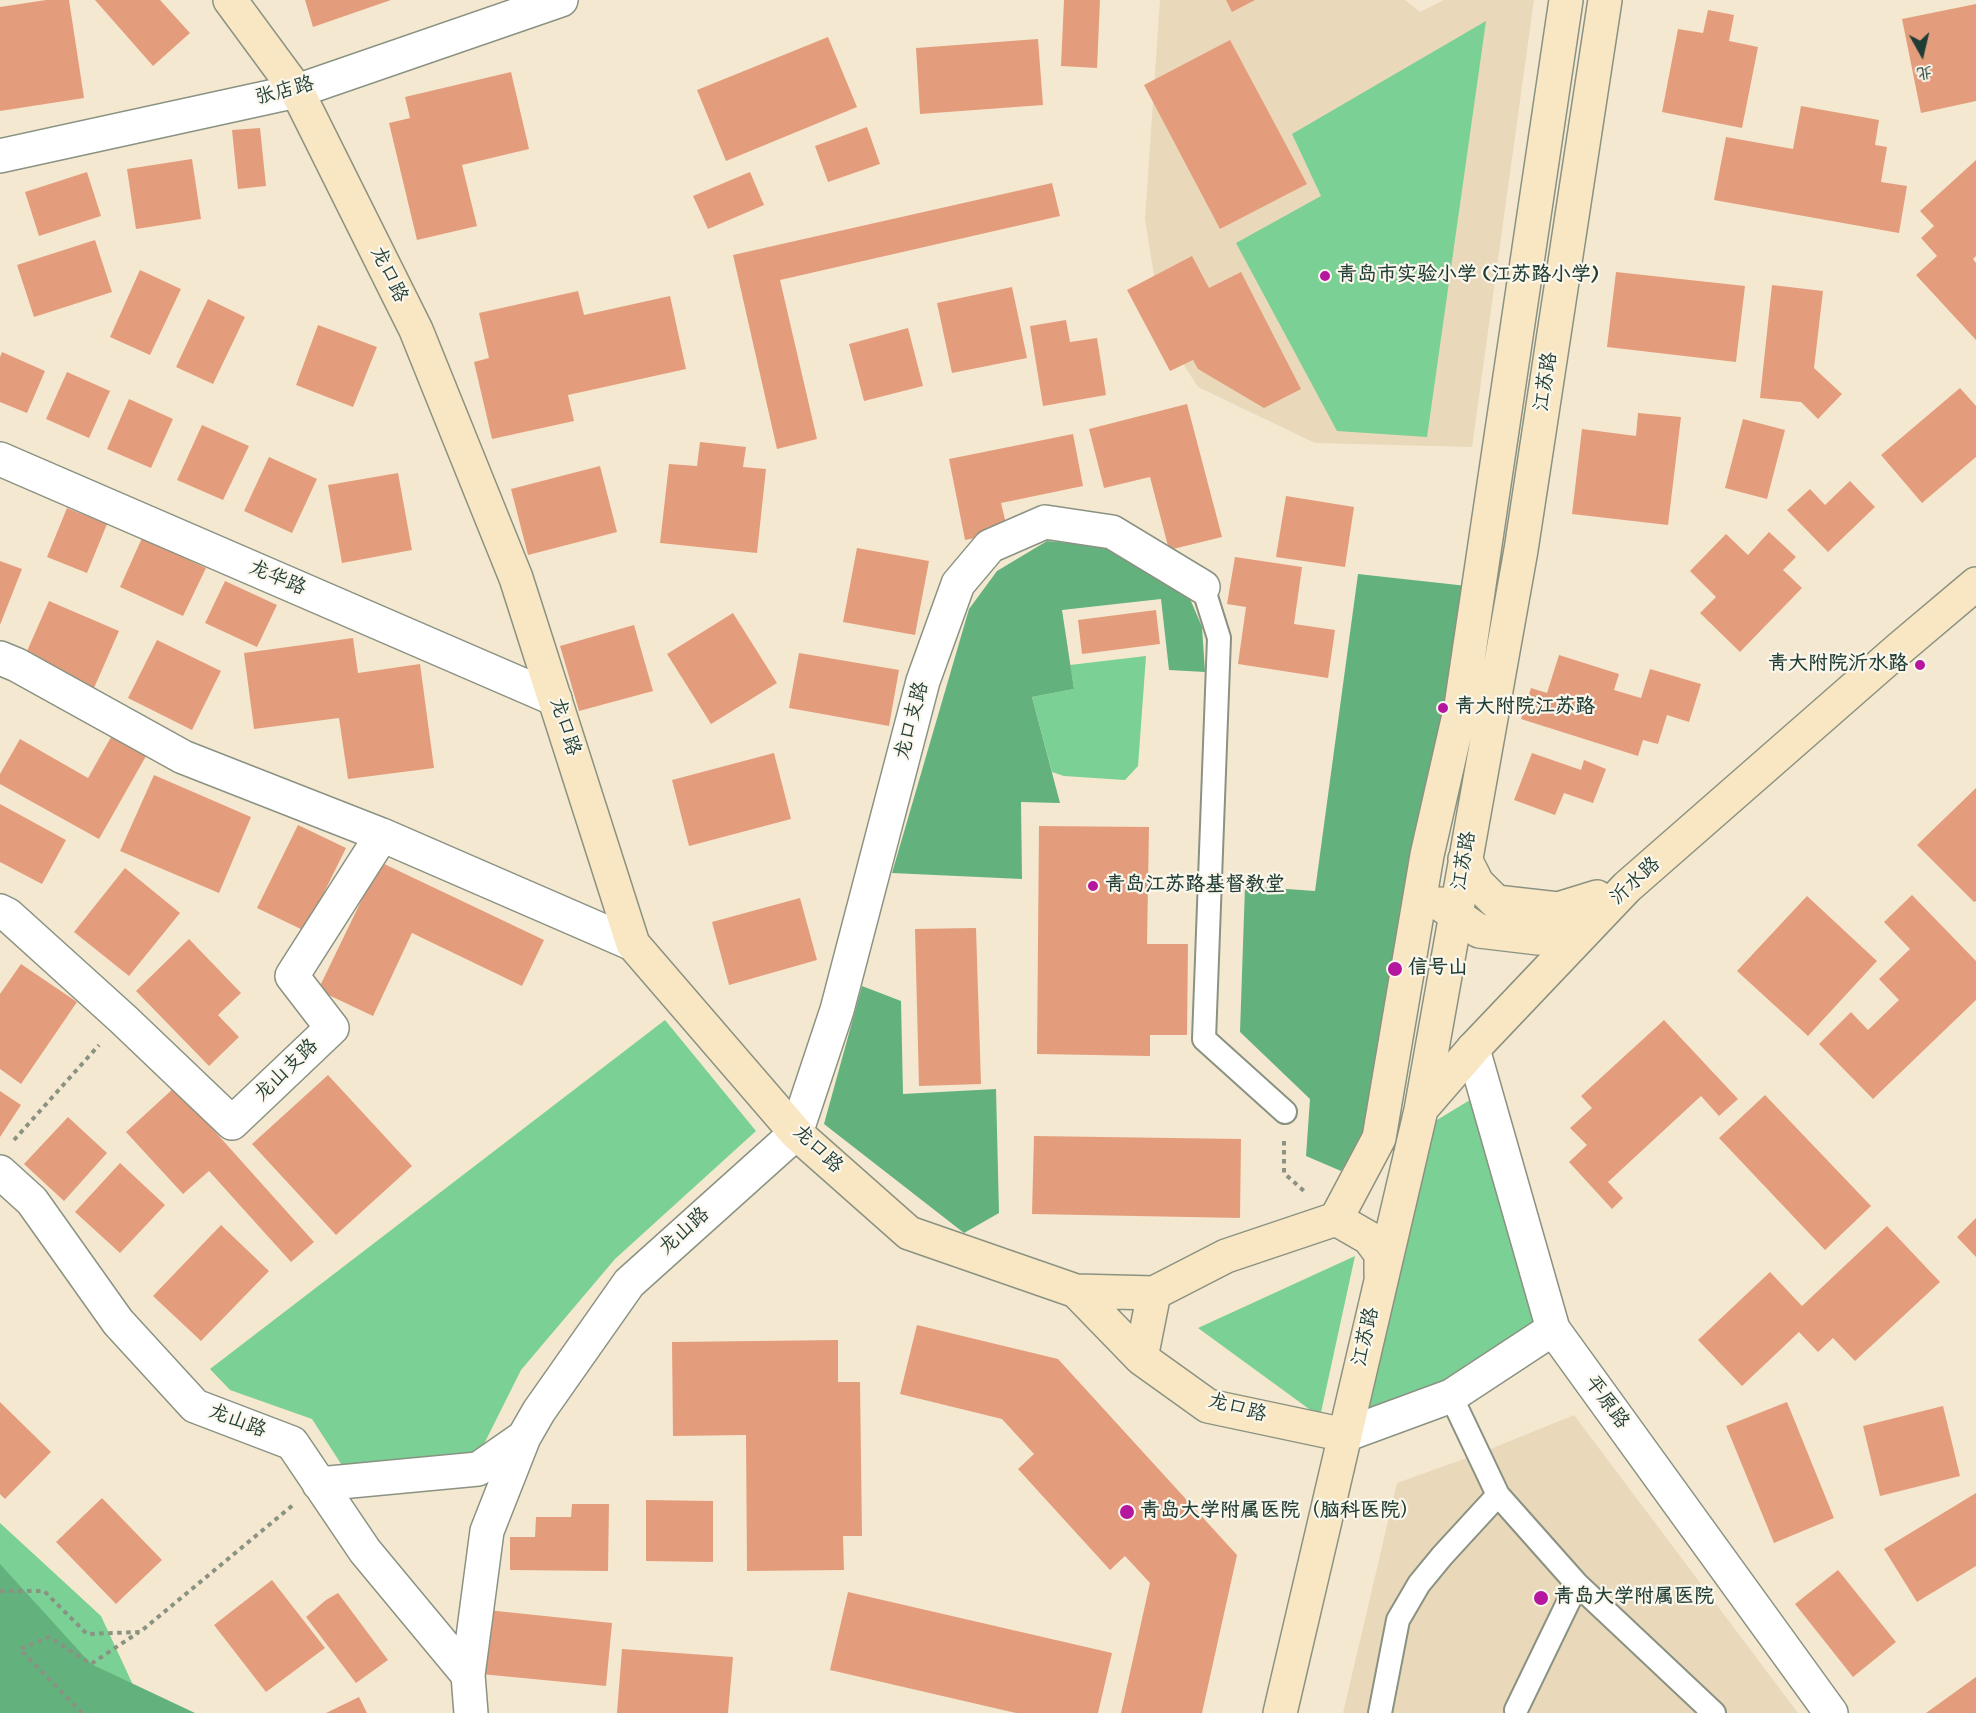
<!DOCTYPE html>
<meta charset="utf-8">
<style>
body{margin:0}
#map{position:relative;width:1976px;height:1713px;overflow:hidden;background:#f5e8d0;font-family:Mynerve,"LXGW WenKai TC",sans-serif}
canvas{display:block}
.north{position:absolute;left:1892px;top:24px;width:60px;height:60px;-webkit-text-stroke:4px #fbf7ec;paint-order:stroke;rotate:172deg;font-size:16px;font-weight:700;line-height:24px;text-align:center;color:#1f3d34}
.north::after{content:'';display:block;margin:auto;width:21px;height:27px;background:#1f3d34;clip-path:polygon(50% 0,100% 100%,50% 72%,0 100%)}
</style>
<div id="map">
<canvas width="1976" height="1713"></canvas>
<div class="north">北</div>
</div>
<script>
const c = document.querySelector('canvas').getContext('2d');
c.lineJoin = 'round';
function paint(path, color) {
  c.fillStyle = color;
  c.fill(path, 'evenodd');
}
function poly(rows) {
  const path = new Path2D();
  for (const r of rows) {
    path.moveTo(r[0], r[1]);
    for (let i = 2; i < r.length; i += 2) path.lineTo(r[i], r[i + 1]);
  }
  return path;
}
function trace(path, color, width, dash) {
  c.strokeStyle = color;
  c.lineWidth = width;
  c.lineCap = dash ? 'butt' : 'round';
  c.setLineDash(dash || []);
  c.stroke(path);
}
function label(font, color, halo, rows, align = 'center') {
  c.font = font + ' Mynerve,"LXGW WenKai TC",sans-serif';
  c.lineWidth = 4.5;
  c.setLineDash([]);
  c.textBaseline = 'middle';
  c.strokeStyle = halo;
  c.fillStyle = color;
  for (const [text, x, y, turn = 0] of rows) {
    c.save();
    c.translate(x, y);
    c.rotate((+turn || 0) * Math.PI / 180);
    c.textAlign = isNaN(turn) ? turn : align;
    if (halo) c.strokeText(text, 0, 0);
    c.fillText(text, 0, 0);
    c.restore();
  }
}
const built = poly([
 [1160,0,1405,0,1420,12,1444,0,1534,0,1472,447,1315,443,1198,387,1163,333,1145,219],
 [1574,1415,1798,1713,1343,1713,1397,1483,1478,1454]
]);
const green = poly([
 [1486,21,1427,437,1337,431,1236,243,1321,196,1292,134],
 [1146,656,1138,766,1125,780,1064,776,1052,772,1032,697,1074,689,1070,665],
 [665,1020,756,1131,615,1259,521,1370,479,1454,345,1470,312,1419,230,1390,210,1369],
 [1470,1100,1538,1321,1449,1378,1364,1415,1427,1126],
 [1355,1256,1320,1417,1198,1328],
 [0,1523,101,1616,146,1713,0,1713]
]);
const forest = poly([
 [1047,541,1108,546,1188,594,1202,627,1205,672,1169,670,1161,599,1062,610,1074,689,1032,697,1060,803,1021,802,1022,879,892,873,969,609,997,571],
 [1358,574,1467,586,1387,1099,1341,1171,1306,1156,1310,1099,1240,1032,1245,886,1315,891],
 [862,986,901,1001,903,1094,996,1089,999,1213,964,1233,824,1124],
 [0,1564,91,1664,195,1713,0,1713]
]);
const building = poly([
 [46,0,69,0,84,98,0,111,0,7],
 [95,0,160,0,190,33,153,66],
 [305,0,391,0,313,27],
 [1064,0,1100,0,1097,68,1061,66],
 [1226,0,1255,0,1232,12],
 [1976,4,1976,101,1921,113,1902,19],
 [1708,10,1734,15,1729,41,1758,47,1742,128,1662,112,1678,29,1703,33],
 [828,37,857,107,726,161,697,90],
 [1038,39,1043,105,920,114,916,48],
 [1230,40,1307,184,1220,229,1144,85],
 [511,72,529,149,462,165,477,226,417,240,389,123,410,118,405,97],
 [1801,106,1879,120,1875,145,1887,147,1881,182,1907,186,1899,233,1714,200,1726,137,1793,149],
 [867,127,880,164,828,182,815,146],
 [260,128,266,186,238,189,232,130],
 [192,159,201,219,136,229,127,169],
 [1976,160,1976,256,1973,259,1976,263,1976,340,1916,275,1937,256,1921,238,1934,226,1920,211],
 [87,172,101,216,39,236,25,192],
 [750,172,764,205,708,229,693,196],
 [1052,183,1060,216,780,280,817,439,777,449,733,255],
 [95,240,112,292,34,317,17,265],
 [1192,256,1209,288,1241,272,1301,389,1264,408,1198,369,1193,360,1170,371,1127,290],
 [140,270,181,289,150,355,110,337],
 [1616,272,1745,286,1736,362,1607,347],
 [1772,285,1823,291,1814,368,1842,394,1818,419,1801,402,1760,398],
 [1012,287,1027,358,952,373,937,303],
 [578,291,584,315,670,296,686,369,568,395,574,421,492,439,474,362,489,358,479,313],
 [208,299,245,317,213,384,176,367],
 [1066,320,1070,342,1097,338,1106,395,1043,406,1030,326],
 [318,325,377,347,353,407,296,385],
 [908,328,923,386,864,401,849,344],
 [2,352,45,371,27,413,0,402,0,357],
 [67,372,110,391,89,438,46,419],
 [1960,388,1976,406,1976,457,1922,503,1881,455],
 [129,399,173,419,151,468,107,449],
 [1187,404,1222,537,1169,550,1150,477,1104,488,1089,429],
 [1638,413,1681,417,1668,525,1572,514,1582,429,1636,436],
 [1743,419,1785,430,1767,499,1725,488],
 [202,425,249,446,223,500,177,480],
 [1073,434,1083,486,1001,503,1008,532,965,540,949,459],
 [700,442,746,447,743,467,766,469,757,553,660,543,669,464,697,466],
 [269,457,317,479,292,533,244,511],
 [600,466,617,532,528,555,511,489],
 [398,473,412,550,342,563,328,485],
 [1850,481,1875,507,1828,552,1787,510,1810,489,1825,505],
 [1286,496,1354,507,1345,567,1276,557],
 [67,508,107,524,87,573,47,557],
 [1769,532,1796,557,1783,570,1802,588,1740,652,1700,613,1716,597,1690,571,1726,534,1748,555],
 [142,538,206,568,183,616,120,587],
 [857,548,929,561,915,635,843,622],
 [1235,557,1302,567,1294,624,1335,630,1328,678,1238,664,1246,607,1227,604],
 [0,561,22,569,0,625],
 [225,581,277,605,257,647,205,623],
 [49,601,119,631,94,688,24,658],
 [1156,610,1160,644,1082,654,1078,620],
 [733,613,777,683,711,724,667,654],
 [634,625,653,691,579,711,560,646],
 [353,638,358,673,420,664,434,768,348,779,339,718,254,729,244,653],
 [157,640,221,671,192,730,128,698],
 [799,653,899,670,889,726,789,708],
 [1559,655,1619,674,1614,690,1641,698,1650,669,1701,684,1689,722,1667,715,1658,744,1643,740,1638,756,1521,719,1531,688,1547,693],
 [115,730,150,749,99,839,0,784,0,774,20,739,88,778],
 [774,753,791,819,689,846,672,780],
 [1532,753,1581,770,1584,760,1606,769,1593,803,1564,793,1555,815,1514,800],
 [154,775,251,817,219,893,120,851],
 [1976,788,1976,901,1974,902,1917,845],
 [0,804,66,840,42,884,0,862],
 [298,825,346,848,305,931,257,908],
 [1039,826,1149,827,1147,944,1188,944,1187,1035,1150,1035,1150,1056,1037,1054],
 [380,862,544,940,522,986,412,933,373,1016,318,990],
 [125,868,180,913,129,976,74,932],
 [1912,895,1976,961,1976,1000,1873,1099,1819,1044,1851,1012,1868,1030,1899,1000,1879,979,1910,949,1884,922],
 [1807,896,1877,961,1808,1036,1737,971],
 [800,898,817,960,729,985,712,922],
 [976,928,981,1084,919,1086,915,929],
 [189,939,241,993,218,1015,239,1037,209,1066,136,991],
 [21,964,77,1002,21,1084,0,1069,0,994],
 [1664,1020,1738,1099,1719,1116,1701,1096,1608,1182,1623,1198,1612,1209,1569,1162,1587,1145,1570,1128,1592,1108,1581,1096],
 [328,1075,412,1166,336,1235,252,1144],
 [175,1087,314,1242,291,1262,209,1171,183,1194,126,1132],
 [0,1091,21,1105,0,1137],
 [1765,1095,1871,1206,1825,1250,1719,1138],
 [68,1117,107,1153,64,1201,24,1164],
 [1034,1136,1241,1139,1240,1218,1032,1214],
 [120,1163,165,1205,120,1253,75,1212],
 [1976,1218,1976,1257,1957,1237],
 [221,1225,269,1271,201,1341,153,1296],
 [1887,1226,1940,1282,1855,1361,1833,1338,1818,1352,1799,1332,1742,1386,1698,1340,1770,1272,1802,1306],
 [917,1325,1058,1359,1237,1555,1202,1713,1121,1713,1150,1583,1125,1556,1110,1570,1018,1469,1034,1454,1002,1419,900,1394],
 [838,1340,838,1382,860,1382,862,1536,843,1536,844,1570,747,1571,746,1435,673,1436,672,1342],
 [0,1402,51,1452,5,1499,0,1494],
 [1787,1402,1834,1518,1774,1543,1726,1426],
 [1943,1406,1960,1476,1880,1496,1863,1426],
 [1976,1493,1976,1566,1917,1602,1884,1549],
 [102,1498,162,1560,116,1604,56,1542],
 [646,1500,713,1501,713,1562,646,1561],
 [572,1504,609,1504,608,1571,510,1570,510,1537,535,1537,536,1517,571,1517],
 [1838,1570,1896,1642,1853,1677,1795,1604],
 [272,1580,325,1648,266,1692,214,1625],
 [848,1592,1112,1653,1098,1713,1016,1713,830,1670],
 [338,1593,388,1660,356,1683,306,1617,326,1600],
 [487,1610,612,1623,606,1686,481,1674],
 [622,1649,733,1657,728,1713,617,1713],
 [1976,1677,1976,1713,1926,1713],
 [359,1697,367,1713,326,1713]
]);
const path = poly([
 [14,1140,99,1045],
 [1284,1141,1284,1173,1304,1191],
 [0,1591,44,1591,87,1634,140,1632,293,1505],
 [82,1713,20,1649,49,1637,91,1664,139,1632]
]);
const lane = poly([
 [1203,587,1219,638,1204,1039,1285,1112],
 [1451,1396,1498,1495,1577,1584,1714,1713],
 [1516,1710,1577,1584],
 [1380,1713,1398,1620,1419,1584,1442,1556,1498,1495]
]);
const street = poly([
 [0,156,297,91,561,0],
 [0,459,555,699],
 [0,658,17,665,183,757,382,835],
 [0,911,8,915,123,1019,232,1123,332,1028,292,976,382,835,633,944],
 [1473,1049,1553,1329,1831,1713],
 [0,1172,32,1201,118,1322,195,1406,292,1443,365,1551,468,1675],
 [1345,1435,1451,1396,1553,1329],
 [319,1484,478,1469,524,1437],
 [471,1713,468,1675,487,1531,524,1437,539,1411,629,1283,796,1133,837,1010,923,681,958,584,990,546,1045,522,1112,532,1203,587]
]);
const secondary = poly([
 [230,0,297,91,416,330,516,578,633,944,796,1133,909,1233,1076,1291,1154,1293,1226,1256,1336,1219],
 [1465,859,1477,883,1496,902,1558,909,1597,897],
 [1440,904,1479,931,1538,938,1570,929,1590,915],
 [1422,1108,1473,1049,1627,887,1899,649,1976,584],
 [1336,1219,1379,1138,1427,855,1461,706,1566,0],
 [1336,1219,1369,1238,1381,1254,1381,1275],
 [1076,1291,1141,1358],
 [1154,1293,1141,1358,1208,1406,1345,1435],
 [1280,1713,1421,1110,1521,550,1605,0]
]);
const markers = [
 [1325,276,6,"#b5179e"],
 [1920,665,6,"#b5179e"],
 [1443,708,6,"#b5179e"],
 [1093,886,6,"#b5179e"],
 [1395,969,8,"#b5179e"],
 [1127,1512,8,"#b5179e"],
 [1541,1598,8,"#b5179e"]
];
const streetNames = [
 ["张店路",285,92,-15],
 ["龙口路",388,275,64],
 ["江苏路",1547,382,-81],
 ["龙华路",277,579,23],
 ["龙口支路",913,721,-75],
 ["龙口路",564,727,72],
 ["江苏路",1465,861,-80],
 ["沂水路",1636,882,-43],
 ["龙山支路",287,1071,-44],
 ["龙口路",817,1150,43],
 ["龙山路",685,1232,-42],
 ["江苏路",1367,1337,-77],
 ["平原路",1606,1403,54],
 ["龙口路",1237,1409,15],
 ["龙山路",237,1422,21]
];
const poiNames = [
 ["青岛市实验小学 (江苏路小学)",1337,276],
 ["青大附院沂水路",1908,665,"right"],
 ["青大附院江苏路",1455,708],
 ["青岛江苏路基督教堂",1105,886],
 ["信号山",1408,969],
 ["青岛大学附属医院（脑科医院）",1140,1512],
 ["青岛大学附属医院",1554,1598]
];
paint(built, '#e9d9ba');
paint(green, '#7ad095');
paint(forest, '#63b27e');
paint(building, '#e49d7c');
trace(lane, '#8a9282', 26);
trace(street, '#8a9282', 36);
trace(secondary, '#8a9282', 36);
trace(path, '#8a9282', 4, [4.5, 4.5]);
trace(lane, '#fff', 22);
trace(street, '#fff', 33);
trace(secondary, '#f9e7c3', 33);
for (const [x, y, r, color] of markers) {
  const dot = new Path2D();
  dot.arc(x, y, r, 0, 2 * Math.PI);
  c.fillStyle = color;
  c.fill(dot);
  trace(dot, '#fbf7ec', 2);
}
label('20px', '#1f3d34', '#fbf7ec', streetNames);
label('bold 20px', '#1f3d34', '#fbf7ec', poiNames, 'left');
</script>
